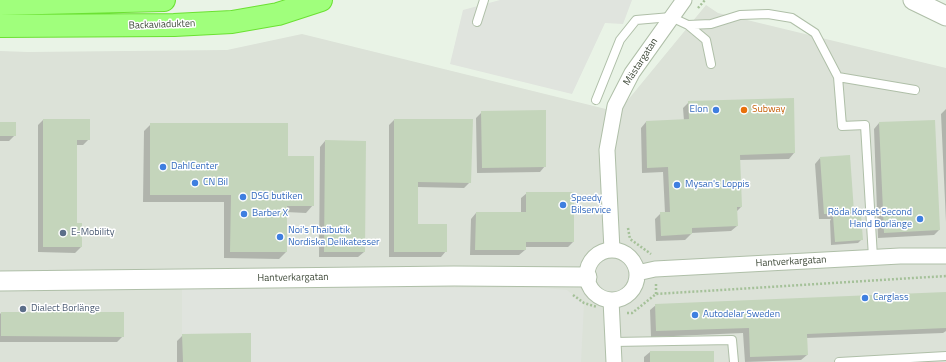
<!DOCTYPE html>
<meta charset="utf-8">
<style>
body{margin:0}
canvas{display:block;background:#e9f3e6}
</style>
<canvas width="946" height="362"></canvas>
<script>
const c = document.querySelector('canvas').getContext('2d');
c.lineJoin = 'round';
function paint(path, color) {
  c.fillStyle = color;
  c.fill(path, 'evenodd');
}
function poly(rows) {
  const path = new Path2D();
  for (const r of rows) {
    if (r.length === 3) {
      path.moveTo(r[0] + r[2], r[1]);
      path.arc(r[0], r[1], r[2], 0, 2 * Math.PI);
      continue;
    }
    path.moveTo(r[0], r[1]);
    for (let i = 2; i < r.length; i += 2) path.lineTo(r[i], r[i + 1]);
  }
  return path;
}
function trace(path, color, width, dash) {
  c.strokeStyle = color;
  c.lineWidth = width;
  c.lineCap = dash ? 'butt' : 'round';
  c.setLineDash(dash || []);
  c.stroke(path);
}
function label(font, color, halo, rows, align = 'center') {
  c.font = font + ' "Titillium Web",sans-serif';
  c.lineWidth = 3;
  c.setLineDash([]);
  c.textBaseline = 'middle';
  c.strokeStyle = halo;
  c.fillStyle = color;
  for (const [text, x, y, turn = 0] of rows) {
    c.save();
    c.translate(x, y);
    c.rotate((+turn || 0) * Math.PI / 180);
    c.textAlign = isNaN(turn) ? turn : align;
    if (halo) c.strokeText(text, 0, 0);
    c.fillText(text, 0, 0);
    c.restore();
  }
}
const industrial = poly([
 [706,5,718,13,946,68,946,362,0,362,0,51,28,52,227,50,302,34,618,112]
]);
const parking = poly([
 [500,0,632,0,623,24,605,23,572,94,450,64,463,10],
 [335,287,543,288,567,290,584,303,581,362,251,362,251,333,182,334,182,289]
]);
const shadow = poly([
 [689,102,794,153,789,159,739,160,741,207,736,212,737,226,731,231,691,233,691,234,685,240,656,241,655,219,661,213,665,213,663,172,642,173,641,128,646,122,684,121,683,108],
 [946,109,946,222,941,114],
 [482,112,545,166,540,172,477,173,476,118],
 [43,120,89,139,83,145,76,145,76,224,81,247,75,253,38,252,38,125],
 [394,120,470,182,464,188,417,187,417,225,446,251,441,257,389,257,389,125],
 [0,123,15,135,9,141,0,141],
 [879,123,939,230,934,235,878,238,874,129],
 [151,124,287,157,313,205,306,213,286,212,286,252,279,259,224,258,224,202,143,202,144,131],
 [325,141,364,252,358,257,319,257,320,147],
 [820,158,853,212,850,216,862,239,858,243,831,245,830,221,831,219,819,219,815,164],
 [527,193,573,242,568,247,525,247,525,250,519,255,470,255,471,219,476,213,521,213,521,198],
 [946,293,946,331,943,333,806,338,807,355,801,360,745,362,743,333,651,337,650,310,656,305],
 [1,313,123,336,117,342,0,342,0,314],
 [183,335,250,362,177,362,177,341],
 [650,352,713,362,644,362,644,357]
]);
const building = poly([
 [794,98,795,153,740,155,742,207,737,207,738,226,692,228,692,234,661,236,660,212,670,212,668,167,647,168,646,121,689,119,688,101],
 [546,110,546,167,482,168,481,111],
 [43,119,90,119,90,140,77,140,77,223,82,223,82,247,43,247],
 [394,119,473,119,471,183,418,182,418,224,447,224,447,252,394,252],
 [935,120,940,230,884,233,879,122],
 [0,122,16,122,16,136,0,136],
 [150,123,288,123,288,156,314,156,314,206,287,206,287,252,230,252,231,195,150,195],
 [325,140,366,141,365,252,324,252],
 [850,155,854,212,824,214,820,157],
 [526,192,574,192,574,242,526,242,526,250,475,250,476,212,526,212],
 [861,214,863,240,835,242,833,216],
 [946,292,946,328,807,334,808,355,750,357,749,328,656,331,655,304],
 [1,312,124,312,124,337,1,336],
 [251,333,251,362,183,362,182,334],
 [650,351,714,351,714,362,650,362]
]);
const path = poly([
 [698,8,705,0],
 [628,228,630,239,651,254],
 [656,284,656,294],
 [573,295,584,303,597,307],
 [627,313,632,313,656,294,946,276]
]);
const service = poly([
 [477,22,484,0],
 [688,25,706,40,711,64],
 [838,77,915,90],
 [596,100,620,40,636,20,671,17,688,25,711,24,740,15,768,14,792,18,815,33,838,77,842,126,865,125,873,257],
 [613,342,732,340,734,362],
 [839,362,946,356]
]);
const minor = poly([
 [612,250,607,150,615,106,632,73,684,0],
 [612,275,25],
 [637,273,655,269,900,256,946,256],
 [611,300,614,362]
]);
const tertiary = poly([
 [913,0,946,16],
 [0,281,454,276,587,277]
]);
const trunk = poly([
 [0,4,164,0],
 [0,26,174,25,232,22,278,14,321,0]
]);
const markers = [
 [716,110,4,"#3f7fe0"],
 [744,110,4,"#e8710a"],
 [163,167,4,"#3f7fe0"],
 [195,183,4,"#3f7fe0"],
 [677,185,4,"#3f7fe0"],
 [243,197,4,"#3f7fe0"],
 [563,205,4,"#3f7fe0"],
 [244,214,4,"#3f7fe0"],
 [920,219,4,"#3f7fe0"],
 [63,233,4,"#5c6f8a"],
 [280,237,4,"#3f7fe0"],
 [865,298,4,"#3f7fe0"],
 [23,309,4,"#5c6f8a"],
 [695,315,4,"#3f7fe0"]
];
const streetNames = [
 ["Backaviadukten",162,25,-2],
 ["Mästargatan",641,62,-57],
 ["Hantverkargatan",791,262,-3],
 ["Hantverkargatan",293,278,-1]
];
const shopNames = [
 ["Elon",708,110,"right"],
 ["DahlCenter",171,167],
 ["CN Bil",203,183],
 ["Mysan's Loppis",685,185],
 ["DSG butiken",251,197],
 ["Speedy",571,199],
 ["Bilservice",571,211],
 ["Röda Korset Second",912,213,"right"],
 ["Hand Borlänge",912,225,"right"],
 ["Barber X",252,214],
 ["Noi's Thaibutik",288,231],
 ["Nordiska Delikatesser",288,243],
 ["Carglass",873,298],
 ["Autodelar Sweden",703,315]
];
const foodNames = [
 ["Subway",752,110]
];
const serviceNames = [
 ["E-Mobility",71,233],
 ["Dialect Borlänge",31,309]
];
paint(industrial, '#dce2d8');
paint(parking, '#e0e4de');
paint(shadow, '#0003');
paint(building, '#c4d5bb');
trace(service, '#afbfa8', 10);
trace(minor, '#afbfa8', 17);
trace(tertiary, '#afbfa8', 21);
trace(trunk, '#6be132', 24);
trace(path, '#a5c199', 2.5, [2, 2]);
trace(service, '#fff', 8);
trace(minor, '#fff', 15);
trace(tertiary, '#fff', 19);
trace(trunk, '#a0ff7c', 22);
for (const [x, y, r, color] of markers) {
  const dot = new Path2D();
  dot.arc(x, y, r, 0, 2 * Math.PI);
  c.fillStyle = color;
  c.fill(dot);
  trace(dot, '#fff', 1.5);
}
label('10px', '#3b4635', '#fff', streetNames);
label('10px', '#366cbe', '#fff', shopNames, 'left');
label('10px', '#c56008', '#fff', foodNames, 'left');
label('10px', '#4e5e75', '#fff', serviceNames, 'left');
</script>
